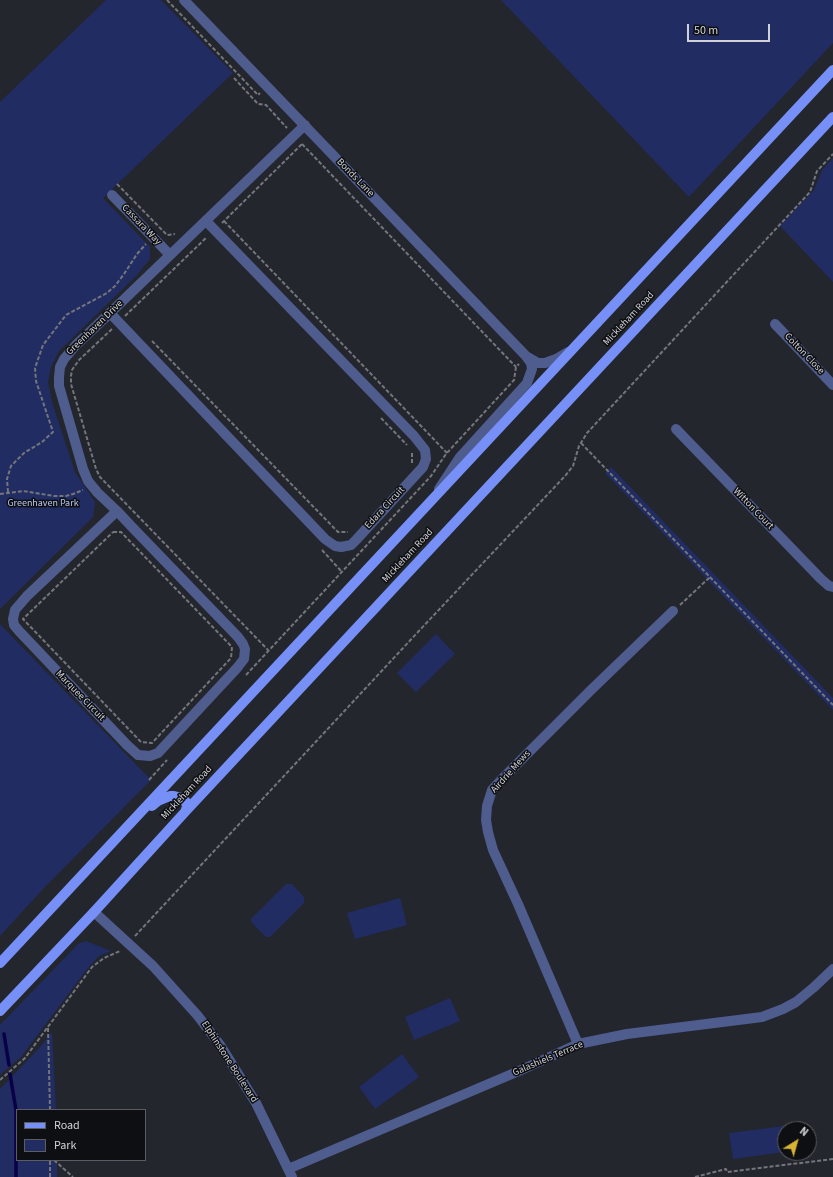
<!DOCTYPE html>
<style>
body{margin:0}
#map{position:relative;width:833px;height:1177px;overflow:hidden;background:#23262d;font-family:"Source Sans 3",sans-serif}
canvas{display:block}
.legend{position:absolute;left:16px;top:1109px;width:130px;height:52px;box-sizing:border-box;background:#0e0f12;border:1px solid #5c5d61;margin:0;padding:5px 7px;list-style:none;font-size:12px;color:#d0d2d7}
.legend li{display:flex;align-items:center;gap:8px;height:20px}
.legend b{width:20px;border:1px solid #5c5d61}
.north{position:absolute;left:777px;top:1121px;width:40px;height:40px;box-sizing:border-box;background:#0e0f12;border:1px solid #5c5d61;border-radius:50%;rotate:37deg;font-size:11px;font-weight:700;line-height:16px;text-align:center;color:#d0d2d7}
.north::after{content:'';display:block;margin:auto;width:14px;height:18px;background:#d9b334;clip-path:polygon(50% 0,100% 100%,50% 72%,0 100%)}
.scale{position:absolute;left:687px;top:24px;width:83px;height:18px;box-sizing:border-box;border:2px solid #d0d2d7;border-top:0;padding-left:5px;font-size:12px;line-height:14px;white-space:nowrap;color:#d0d2d7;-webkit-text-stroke:3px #0e0f12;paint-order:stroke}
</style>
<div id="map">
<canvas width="833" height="1177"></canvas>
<ul class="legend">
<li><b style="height:5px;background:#7690f7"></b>Road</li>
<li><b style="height:11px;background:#212c62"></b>Park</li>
</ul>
<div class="north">N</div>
<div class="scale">50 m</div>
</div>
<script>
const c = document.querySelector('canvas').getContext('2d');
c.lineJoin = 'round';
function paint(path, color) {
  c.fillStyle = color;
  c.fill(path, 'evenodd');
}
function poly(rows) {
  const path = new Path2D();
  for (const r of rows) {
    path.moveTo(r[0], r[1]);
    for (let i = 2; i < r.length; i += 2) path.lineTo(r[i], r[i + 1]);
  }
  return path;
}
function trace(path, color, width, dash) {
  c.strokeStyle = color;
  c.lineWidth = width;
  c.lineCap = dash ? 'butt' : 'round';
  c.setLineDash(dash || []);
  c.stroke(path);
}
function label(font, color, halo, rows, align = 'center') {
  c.font = font + ' "Source Sans 3",sans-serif';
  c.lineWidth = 3;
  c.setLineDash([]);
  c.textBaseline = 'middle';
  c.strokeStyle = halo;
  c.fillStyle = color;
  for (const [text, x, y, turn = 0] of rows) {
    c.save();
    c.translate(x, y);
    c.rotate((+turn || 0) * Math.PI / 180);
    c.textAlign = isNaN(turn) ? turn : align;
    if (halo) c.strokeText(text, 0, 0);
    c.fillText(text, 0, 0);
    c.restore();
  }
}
const green = poly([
 [106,0,161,0,233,73,103,198,150,247,150,259,137,275,59,351,51,367,48,382,52,402,75,472,95,502,94,511,93,517,0,609,0,102],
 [501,0,833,0,833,43,689,197],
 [833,158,833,282,780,226,814,190,822,170],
 [611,467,833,698,833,710,605,473],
 [0,624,151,780,44,888,0,936],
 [436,634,455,654,416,692,397,673],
 [286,884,292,884,304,897,304,903,270,937,266,937,251,922,251,919],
 [400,898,407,925,355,939,347,913],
 [86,941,111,951,99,956,88,968,21,1057,0,1075,0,1025,78,944],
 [450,998,460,1021,414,1040,405,1017],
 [52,1032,56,1110,17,1110,17,1160,57,1160,57,1177,0,1177,0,1089,41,1046],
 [402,1054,419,1077,375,1109,359,1087],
 [784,1126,785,1152,733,1159,729,1133]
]);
const stream = poly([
 [4,1034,9,1065],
 [10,1074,16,1110,16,1177]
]);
const path = poly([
 [167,0,258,95,260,93],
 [234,78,258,104,266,105,287,128],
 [302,144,516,367],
 [117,184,167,235,175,234],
 [224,221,447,453],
 [222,223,302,144],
 [125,316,207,237],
 [112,329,79,360,72,370,71,376,71,384,96,469,100,477,269,651],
 [152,341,338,532,348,532],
 [381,418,407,445],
 [581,443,833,705],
 [412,463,412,451],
 [8,492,7,479,11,466,24,453,42,442,53,432,36,381,35,368,43,345,66,315,107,293,115,286,124,274,137,254,146,244],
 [0,494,23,491,54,496,66,496,73,494,83,490],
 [113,532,121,532,232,647,231,658,152,743,141,742,23,619,113,532],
 [322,550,342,572],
 [680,605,710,577],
 [246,675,431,476,446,454,514,380,516,367,519,364],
 [149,780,167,760],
 [135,936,417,633,565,476,573,466,579,446,587,433,810,192,817,171,833,154],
 [48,1028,50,1110],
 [0,1080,25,1058,92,967,104,958,120,951],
 [54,1160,73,1177],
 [50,1177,50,1160],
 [695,1177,726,1169,727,1172,833,1159]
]);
const minor = poly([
 [184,0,526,356,538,363,545,363,556,359,568,352],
 [112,195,170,255],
 [110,313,325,539,335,546,341,547,351,545,356,540,423,467,426,459,425,450,414,436,206,221],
 [775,324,833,385],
 [676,429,821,579,829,586,833,587],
 [439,489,460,457,527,383,532,369,531,363,526,356],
 [117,511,27,596,15,610,13,619,14,625,19,631,127,745,138,755,150,756,158,753,237,668,244,659,245,649,243,644,238,637,132,527,117,511,97,492,88,481,83,469,59,386,59,377,60,367,64,359,76,345,110,313,305,125],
 [94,912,153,966,198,1016,220,1045,256,1103,292,1177],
 [578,1044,518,904,493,850,488,832,486,820,487,806,492,790,505,776,591,690,673,611],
 [288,1169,519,1071,578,1044,627,1034,762,1017,783,1009,796,1002,813,988,833,969]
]);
const major = poly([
 [152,806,158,801,170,796,174,796,182,798,186,802,187,807,185,812],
 [0,963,833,70],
 [0,1011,94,912,185,812,833,117]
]);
const streetNames = [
 ["Bonds Lane",355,178,46],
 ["Cassara Way",141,225,46],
 ["Mickleham Road",629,319,-47],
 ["Greenhaven Drive",95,328,-44],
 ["Colton Close",804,354,46],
 ["Edara Circuit",385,508,-47],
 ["Witton Court",753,509,46],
 ["Mickleham Road",408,556,-47],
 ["Marquee Circuit",80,696,46],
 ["Airdrie Mews",511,772,-48],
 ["Mickleham Road",187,793,-47],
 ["Galashiels Terrace",548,1059,-23],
 ["Elphinstone Boulevard",229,1062,57]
];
const parkNames = [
 ["Greenhaven Park",43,504]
];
paint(green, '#212c62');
trace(stream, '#080048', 3.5);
trace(path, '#74767c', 2, [4, 2]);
trace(minor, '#4e5c8e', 10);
trace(major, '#7690f7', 10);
label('10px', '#d0d2d7', '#0e0f12', streetNames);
label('10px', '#b9c6f0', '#0e0f12', parkNames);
</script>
